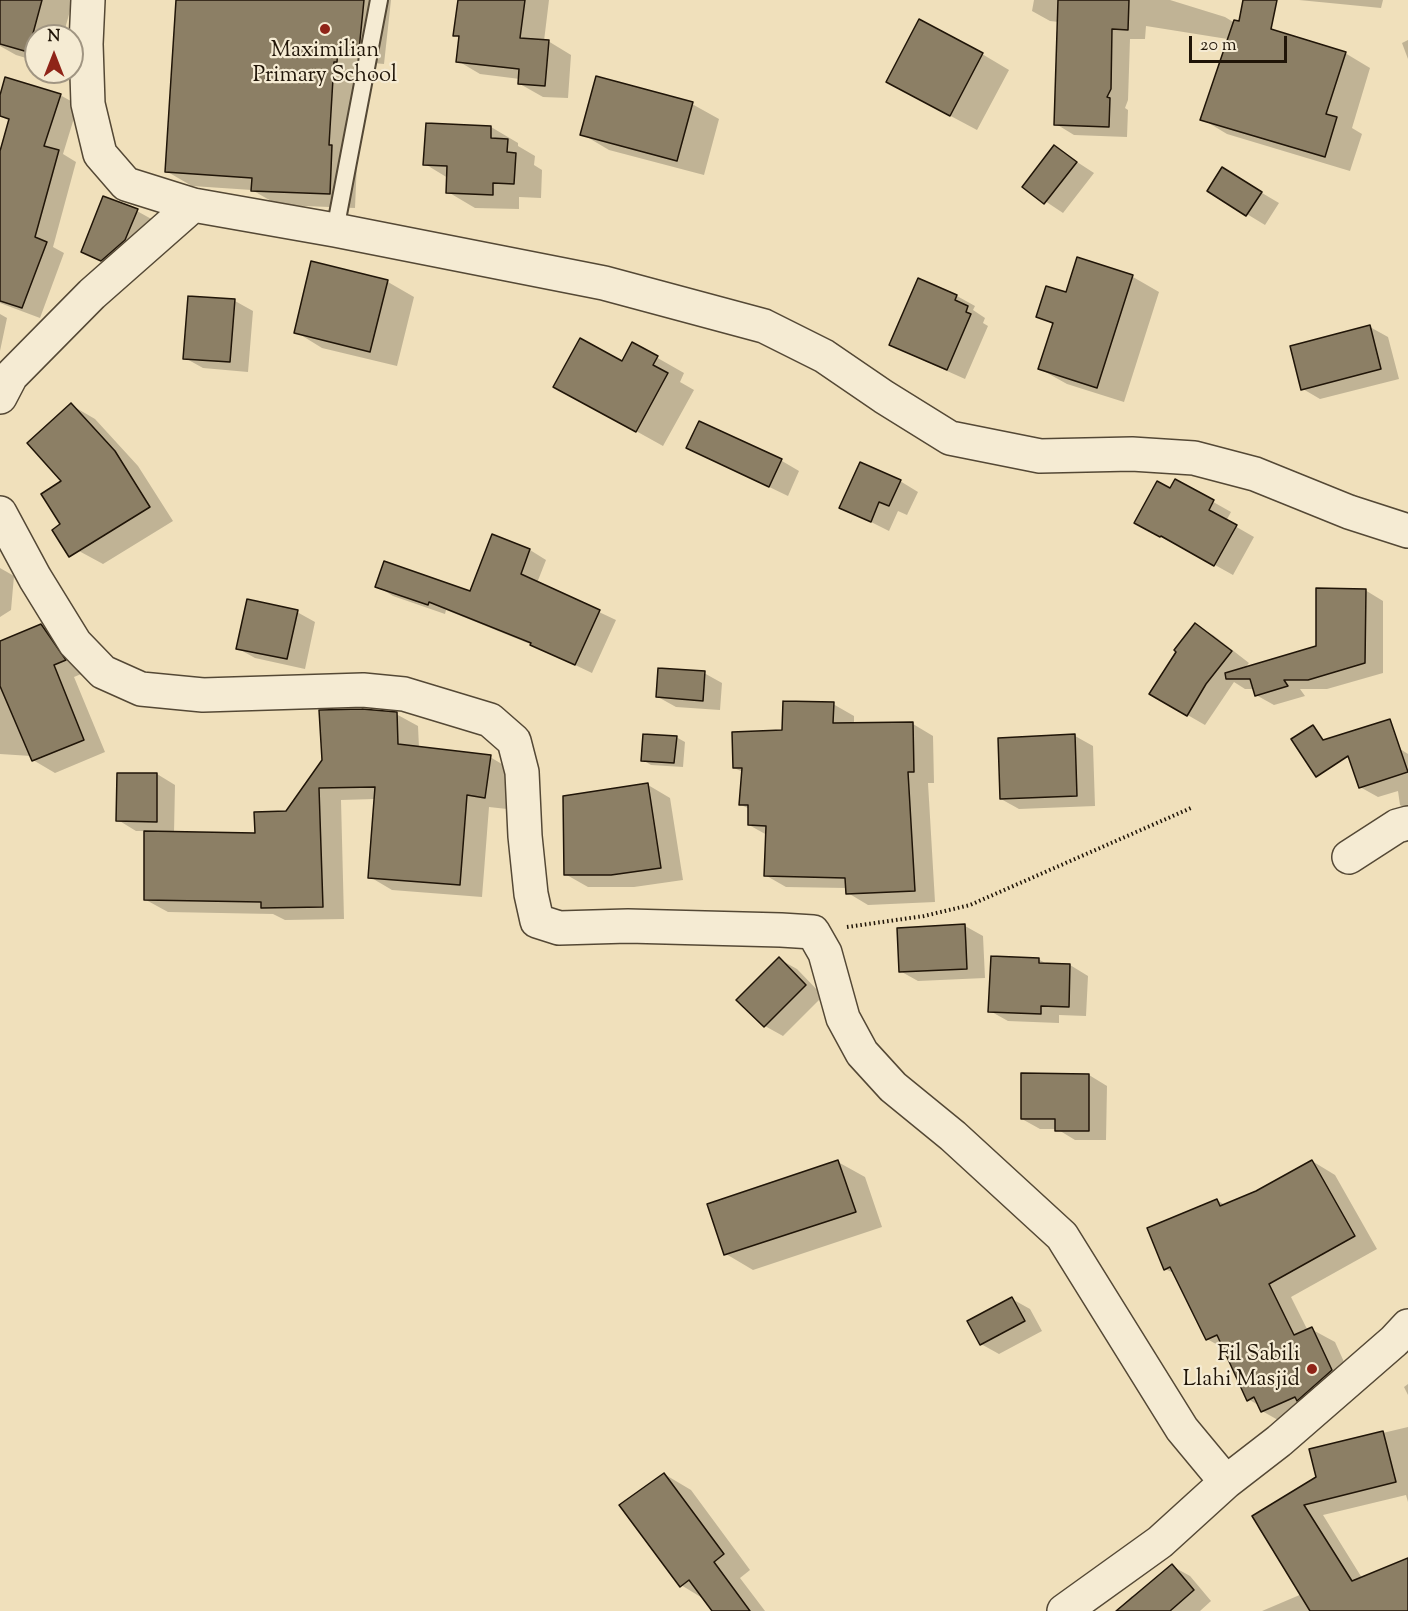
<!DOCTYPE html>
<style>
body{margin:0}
#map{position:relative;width:1408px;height:1611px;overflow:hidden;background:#f0e0bb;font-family:"Sorts Mill Goudy",serif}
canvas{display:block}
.north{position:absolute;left:24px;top:24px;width:60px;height:60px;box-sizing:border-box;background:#f5ebd3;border:2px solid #a09582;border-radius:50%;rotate:0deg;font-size:16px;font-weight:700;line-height:24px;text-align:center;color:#201508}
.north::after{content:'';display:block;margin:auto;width:21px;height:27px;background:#8f2418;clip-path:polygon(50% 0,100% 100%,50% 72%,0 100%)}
.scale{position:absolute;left:1189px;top:36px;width:98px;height:27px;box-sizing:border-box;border:3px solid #201508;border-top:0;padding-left:8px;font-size:18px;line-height:21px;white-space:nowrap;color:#201508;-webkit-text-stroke:4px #f5ebd3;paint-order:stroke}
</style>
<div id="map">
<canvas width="1408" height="1611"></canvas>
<div class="north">N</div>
<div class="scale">20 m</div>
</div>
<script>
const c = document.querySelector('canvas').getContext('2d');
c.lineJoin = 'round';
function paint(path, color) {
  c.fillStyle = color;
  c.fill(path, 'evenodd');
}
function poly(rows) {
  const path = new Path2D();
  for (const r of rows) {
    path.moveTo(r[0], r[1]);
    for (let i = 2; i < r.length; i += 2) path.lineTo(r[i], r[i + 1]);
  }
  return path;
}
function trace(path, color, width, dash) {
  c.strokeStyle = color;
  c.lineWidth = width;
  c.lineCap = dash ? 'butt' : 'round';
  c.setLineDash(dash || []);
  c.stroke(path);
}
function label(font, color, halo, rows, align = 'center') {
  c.font = font + ' "Sorts Mill Goudy",serif';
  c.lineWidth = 4.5;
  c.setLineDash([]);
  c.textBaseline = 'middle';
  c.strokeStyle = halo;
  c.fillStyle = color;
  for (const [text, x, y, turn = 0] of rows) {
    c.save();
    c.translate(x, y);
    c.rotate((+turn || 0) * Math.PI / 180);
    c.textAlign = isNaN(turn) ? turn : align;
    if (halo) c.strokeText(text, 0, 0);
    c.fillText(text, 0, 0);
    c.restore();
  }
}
const shadow = poly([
 [0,0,73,0,63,36,36,36,36,61,16,55,0,46],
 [177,0,391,0,384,64,363,62,355,160,357,161,355,208,278,205,252,190,192,186,166,171],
 [459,0,549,0,544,41,548,41,571,55,568,98,543,97,520,84,520,79,480,74,458,61,460,38,455,35],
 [1034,0,1170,0,1225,17,1243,28,1240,41,1146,26,1145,39,1130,39,1128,100,1125,108,1128,110,1127,137,1074,135,1056,124,1059,22,1050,21,1032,11],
 [1299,0,1383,0,1381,8],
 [1408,40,1408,59,1402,43],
 [1345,53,1370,68,1352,128,1362,134,1350,171,1227,134,1202,119],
 [982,54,1009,70,977,130,915,97],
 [60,95,78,105,63,154,76,162,53,247,64,253,40,318,0,303,0,157,10,121,0,116,0,101],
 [692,104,719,119,704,175,609,150,582,134],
 [491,127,518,143,518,146,535,156,534,165,542,170,541,198,519,197,519,209,475,208,448,192,448,178,425,164],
 [1054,147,1094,173,1063,213,1024,187],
 [1240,180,1279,203,1265,225,1209,191],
 [137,211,155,221,120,270,83,251],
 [1078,259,1133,277,1159,292,1124,402,1067,384,1040,369,1054,325,1038,316,1067,294],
 [919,280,957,296,975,306,973,310,985,318,983,323,988,326,965,379,909,354,891,344],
 [388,282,414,297,397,366,322,348,296,332],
 [235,301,253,311,248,372,203,368,185,358],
 [0,314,7,318,0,351],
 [1370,327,1388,337,1399,379,1320,399,1303,389],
 [633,344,684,373,680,382,694,390,663,446,582,401,622,363],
 [71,405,95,419,138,466,173,521,103,564,79,551,64,481],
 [700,423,782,461,799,471,788,496,688,448],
 [900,481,918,492,907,515,898,511,889,531,841,507],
 [1176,481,1231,512,1226,521,1254,537,1233,575,1179,545,1178,546,1153,533],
 [530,550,546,560,537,583,616,620,592,673,535,646,446,610,445,614,393,596,377,586,471,593],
 [0,568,14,576,11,610,0,617],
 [1365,590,1383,601,1383,673,1327,689,1300,689,1305,696,1274,705,1256,695,1254,689,1245,689,1234,682,1205,725,1151,694,1195,625,1213,635,1249,663,1244,669,1317,647],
 [297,612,315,622,305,669,255,658,237,648],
 [41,626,63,638,86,672,74,677,105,752,55,773,33,760,31,756,0,754,0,643],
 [704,673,722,683,720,710,676,707,658,697],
 [833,704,854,716,854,724,913,724,933,736,934,783,928,783,935,902,868,905,848,893,847,888,786,887,765,875,767,835,749,825,750,809,741,805,743,772,734,768,784,732],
 [396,714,418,726,419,748,490,757,512,770,507,809,489,807,482,897,392,890,370,877,375,799,341,800,344,919,285,920,273,914,168,912,146,900,146,831,136,831,118,820,157,774,175,785,174,833,256,834,287,812],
 [1075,736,1093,746,1095,806,1019,809,1001,799],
 [676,737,685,742,683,767,651,765,643,760],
 [1400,749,1408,754,1408,810,1400,805,1398,791,1378,797,1360,787],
 [648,785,670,798,683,880,634,887,588,887,565,874],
 [965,926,983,936,985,978,918,981,900,971],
 [779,959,797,969,823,996,783,1036,765,1026],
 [1038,959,1047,964,1070,965,1088,976,1086,1016,1059,1015,1059,1023,1008,1021,990,1011],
 [1089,1075,1107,1086,1106,1140,1075,1140,1057,1129,1040,1129,1022,1119],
 [1312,1161,1335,1175,1377,1249,1291,1297,1308,1331,1311,1329,1335,1342,1354,1384,1285,1424,1262,1411,1260,1406,1248,1399,1225,1349,1207,1339,1176,1274,1165,1269,1217,1200,1225,1205,1257,1192],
 [838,1162,865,1177,882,1227,753,1270,726,1254],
 [1012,1299,1030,1309,1042,1331,999,1354,981,1344],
 [1408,1384,1408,1395,1404,1387],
 [1408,1427,1408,1502,1406,1495,1323,1515,1362,1578,1408,1560,1408,1611,1262,1611,1302,1594,1254,1517,1318,1478,1311,1450],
 [664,1474,691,1490,750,1570,740,1578,765,1611,713,1611,704,1599,681,1585],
 [1172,1566,1190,1576,1211,1601,1200,1611,1116,1611,1132,1596,1134,1598]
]);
const building = poly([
 [0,0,42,0,28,52,0,44,0,0],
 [176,0,364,0,359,50,338,49,337,62,334,62,329,145,332,145,330,194,251,191,252,178,165,172,176,0],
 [458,0,525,0,520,38,549,40,545,86,518,84,519,69,456,62,459,36,453,36,458,0],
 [1058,0,1129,0,1128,30,1112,29,1111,89,1107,97,1110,98,1109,127,1054,125,1058,0],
 [1243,0,1277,0,1271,29,1346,52,1326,114,1337,117,1325,157,1200,120,1234,20,1239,21,1243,0],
 [919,19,983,53,950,116,886,82,919,19],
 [596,76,693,102,677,161,580,135,596,76],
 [5,77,61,94,44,146,59,150,35,237,47,242,22,308,0,301,0,151,9,119,0,116,0,95,5,77],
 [426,123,491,126,491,138,508,139,507,152,516,153,514,184,493,183,493,195,446,193,447,166,423,165,426,123],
 [1054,145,1077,162,1044,204,1022,187,1054,145],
 [1222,167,1262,192,1246,216,1207,191,1222,167],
 [103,196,138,209,125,240,101,261,81,252,103,196],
 [1077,257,1133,275,1097,388,1038,369,1053,323,1036,317,1046,286,1066,292,1077,257],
 [311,261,388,280,370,352,294,333,311,261],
 [918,278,957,295,955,300,968,306,966,312,971,314,947,370,889,345,918,278],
 [188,296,235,299,230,362,183,359,188,296],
 [1370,325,1381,369,1301,390,1290,346,1370,325],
 [580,338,622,361,632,342,658,356,653,365,668,373,636,432,553,387,580,338],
 [71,403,115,451,150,507,69,557,52,530,60,524,41,494,61,481,27,443,71,403],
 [699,421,782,459,769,487,686,448,699,421],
 [860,462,901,480,889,506,879,502,871,522,839,508,860,462],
 [1175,479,1214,500,1209,510,1237,525,1214,566,1161,536,1160,537,1134,523,1157,481,1170,488,1175,479],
 [492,534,530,549,521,574,600,610,575,665,530,645,531,643,429,602,428,605,375,587,384,561,470,591,492,534],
 [1316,588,1366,589,1365,663,1308,680,1284,680,1288,686,1255,696,1250,679,1226,679,1225,673,1316,646,1316,588],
 [247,599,298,610,287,659,236,649,247,599],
 [1195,623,1232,651,1206,684,1187,716,1149,694,1176,652,1174,650,1195,623],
 [41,624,66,660,54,665,84,740,32,761,0,686,0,641,41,624],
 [658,668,705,671,703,701,656,697,658,668],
 [783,701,834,702,833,723,913,722,914,772,908,772,915,891,846,894,845,878,764,876,766,826,748,825,748,805,739,805,742,768,733,768,732,732,782,730,783,701],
 [362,709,397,712,398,744,491,755,485,798,467,795,460,885,368,878,375,787,319,788,323,907,261,908,261,902,144,900,144,831,255,833,254,812,286,811,322,760,319,710,362,709],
 [1390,719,1408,772,1359,788,1348,756,1316,777,1291,739,1313,725,1323,740,1390,719],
 [643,734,677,736,674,763,641,761,643,734],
 [1075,734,1077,796,1000,799,998,738,1075,734],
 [117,773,157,773,157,822,116,821,117,773],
 [648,783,661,868,611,875,564,875,563,796,648,783],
 [965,924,967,969,899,972,897,928,965,924],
 [991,956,1039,958,1039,963,1070,964,1069,1007,1041,1006,1041,1014,988,1012,991,956],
 [779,957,806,985,764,1027,736,1000,779,957],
 [1021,1073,1089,1074,1089,1131,1055,1131,1055,1119,1021,1119,1021,1073],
 [838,1160,856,1212,724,1255,707,1204,838,1160],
 [1312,1160,1355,1236,1269,1284,1294,1335,1312,1327,1332,1370,1297,1401,1295,1397,1261,1412,1254,1397,1247,1401,1217,1335,1206,1340,1170,1267,1164,1270,1147,1228,1217,1199,1220,1206,1256,1191,1312,1160],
 [1012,1297,1025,1321,980,1345,967,1321,1012,1297],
 [1383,1431,1396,1482,1304,1505,1352,1581,1408,1558,1408,1611,1310,1611,1252,1516,1316,1477,1309,1449,1383,1431],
 [664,1473,724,1554,714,1562,750,1611,712,1611,689,1580,680,1587,619,1505,664,1473],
 [1172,1564,1194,1590,1170,1611,1116,1611,1172,1564]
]);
const path = poly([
 [847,927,924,916,970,905,1191,808]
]);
const lane = poly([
 [335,230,379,0]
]);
const street = poly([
 [88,0,86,44,88,104,100,154,126,184,193,205,335,230,604,283,764,326,824,356,884,397,950,438,1040,456,1132,454,1194,458,1255,474,1349,512,1408,531],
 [0,397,11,376,92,294,193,205],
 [0,513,35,578,75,643,103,672,141,689,203,695,363,690,404,694,490,720,514,741,522,772,525,836,531,894,537,921,559,928,628,926,781,930,813,932,825,953,843,1018,862,1053,893,1087,953,1136,1062,1236,1182,1429,1226,1482],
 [1349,857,1397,826,1408,823],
 [1064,1611,1160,1542,1226,1482,1279,1441,1394,1341,1408,1326]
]);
const markers = [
 [325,29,6,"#8f2418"],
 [1312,1369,6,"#8f2418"]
];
const poiNames = [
 ["Maximilian",325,52],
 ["Primary School",325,77],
 ["Fil Sabili",1300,1356,"right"],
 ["Llahi Masjid",1300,1381,"right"]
];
paint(shadow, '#0003');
paint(building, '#8c7f65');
trace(building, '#201508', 1.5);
trace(lane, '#544835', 20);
trace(street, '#544835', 36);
trace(path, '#201508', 4, [1.5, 3]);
trace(lane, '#f5ebd3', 16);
trace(street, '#f5ebd3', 33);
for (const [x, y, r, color] of markers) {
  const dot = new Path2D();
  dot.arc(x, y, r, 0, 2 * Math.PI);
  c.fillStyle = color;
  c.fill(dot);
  trace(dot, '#f5ebd3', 2);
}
label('22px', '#201508', '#f5ebd3', poiNames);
</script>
